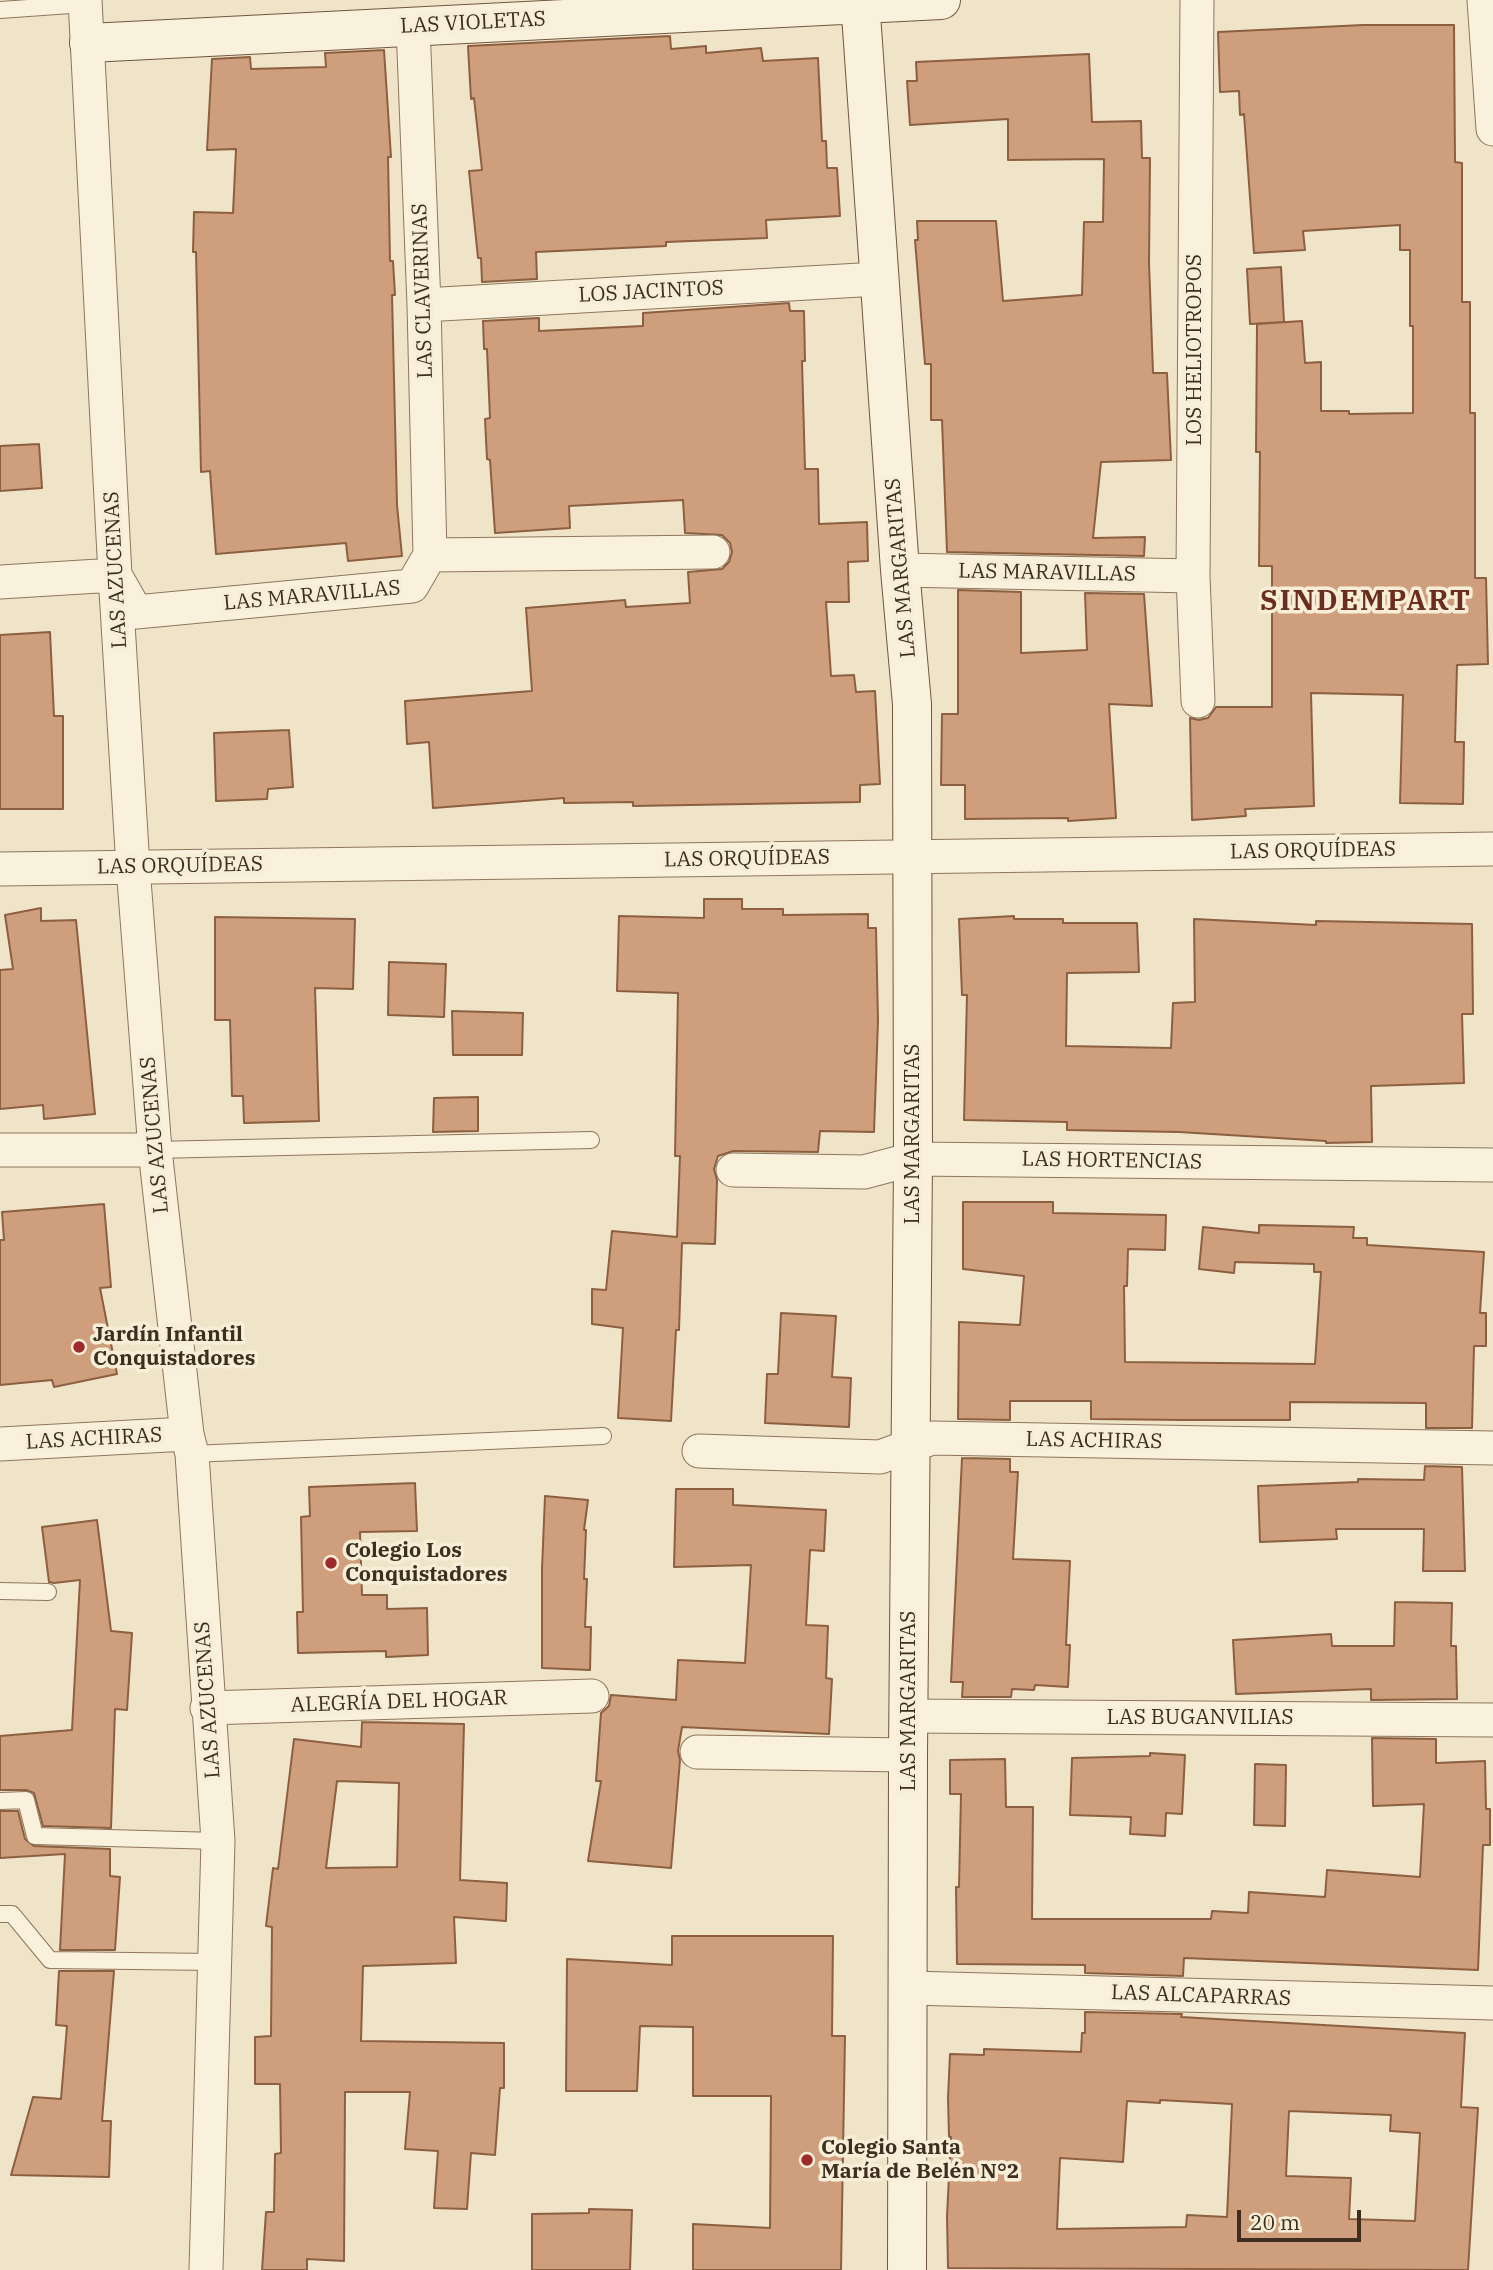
<!DOCTYPE html>
<meta charset="utf-8">
<style>
body{margin:0}
#map{position:relative;width:1493px;height:2270px;overflow:hidden;background:#f0e4c8;font-family:"IBM Plex Serif",serif}
canvas{display:block}
.scale{position:absolute;left:1237px;top:2210px;width:124px;height:32px;box-sizing:border-box;border:4px solid #3d2e20;border-top:0;padding-left:9px;font-size:21px;line-height:24px;white-space:nowrap;color:#3d2e20;-webkit-text-stroke:5px #f7eed8;paint-order:stroke}
</style>
<div id="map">
<canvas width="1493" height="2270"></canvas>
<div class="scale">20 m</div>
</div>
<script>
const c = document.querySelector('canvas').getContext('2d');
c.lineJoin = 'round';
function paint(path, color) {
  c.fillStyle = color;
  c.fill(path, 'evenodd');
}
function poly(rows) {
  const path = new Path2D();
  for (const r of rows) {
    path.moveTo(r[0], r[1]);
    for (let i = 2; i < r.length; i += 2) path.lineTo(r[i], r[i + 1]);
  }
  return path;
}
function trace(path, color, width, dash) {
  c.strokeStyle = color;
  c.lineWidth = width;
  c.lineCap = dash ? 'butt' : 'round';
  c.setLineDash(dash || []);
  c.stroke(path);
}
function label(font, color, halo, rows, align = 'center') {
  c.font = font + ' "IBM Plex Serif",serif';
  c.lineWidth = 7;
  c.setLineDash([]);
  c.textBaseline = 'middle';
  c.strokeStyle = halo;
  c.fillStyle = color;
  for (const [text, x, y, turn = 0] of rows) {
    c.save();
    c.translate(x, y);
    c.rotate((+turn || 0) * Math.PI / 180);
    c.textAlign = isNaN(turn) ? turn : align;
    if (halo) c.strokeText(text, 0, 0);
    c.fillText(text, 0, 0);
    c.restore();
  }
}
const building = poly([
 [1363,25,1454,25,1455,162,1462,163,1462,302,1470,302,1470,413,1475,413,1475,578,1486,578,1488,664,1457,665,1455,742,1464,742,1463,804,1400,803,1403,695,1311,693,1314,806,1245,809,1246,816,1192,820,1190,718,1199,720,1208,718,1216,707,1272,707,1272,566,1259,566,1260,452,1256,452,1257,324,1302,321,1305,363,1321,362,1321,411,1349,411,1349,414,1413,413,1413,326,1410,326,1410,250,1400,250,1400,225,1303,231,1305,250,1254,253,1244,114,1240,115,1239,91,1220,92,1218,32,1363,25],
 [670,36,671,49,706,46,706,53,761,48,763,61,818,58,822,141,826,141,827,168,837,168,840,216,766,220,767,238,666,242,666,246,536,252,537,279,482,282,481,258,478,258,469,171,482,170,474,98,471,99,468,46,670,36],
 [384,50,391,157,388,157,390,261,393,261,395,295,392,295,397,505,402,556,348,561,346,543,216,554,210,471,201,472,196,252,193,252,194,212,233,213,236,149,207,150,212,59,250,57,251,69,326,67,325,53,384,50],
 [1089,54,1092,122,1141,121,1142,158,1150,158,1149,263,1153,373,1167,373,1171,460,1101,462,1093,538,1145,537,1144,556,947,552,942,420,931,420,931,364,925,364,915,240,918,240,917,221,996,221,1003,301,1082,295,1084,222,1103,222,1104,159,1008,160,1008,119,910,125,907,81,917,81,916,62,1089,54],
 [1281,267,1284,322,1250,324,1247,269,1281,267],
 [789,303,790,311,804,311,805,361,802,361,805,469,818,469,819,524,867,522,868,561,848,562,849,602,826,602,831,676,854,675,856,692,875,691,880,784,860,785,860,802,633,806,633,802,564,803,564,798,433,808,429,742,407,744,405,701,532,691,526,608,625,600,626,607,690,603,688,572,722,569,729,562,732,552,730,543,722,535,685,533,683,500,569,506,570,528,495,533,490,460,487,459,485,419,490,418,487,349,484,349,483,321,539,318,539,331,643,326,643,313,789,303],
 [39,444,42,488,0,491,0,446,39,444],
 [958,590,1021,592,1021,653,1087,650,1085,593,1144,594,1152,706,1109,704,1116,818,1068,821,1068,818,965,819,965,785,941,785,942,714,958,714,958,590],
 [50,632,54,716,63,716,63,809,0,809,0,635,50,632],
 [289,730,293,787,268,789,267,799,216,801,214,733,289,730],
 [704,899,742,899,742,909,783,909,783,915,868,914,868,928,876,928,878,1021,874,1132,820,1131,818,1152,733,1151,718,1156,714,1169,717,1180,715,1244,682,1243,679,1330,676,1330,671,1421,618,1418,623,1328,592,1324,592,1289,606,1290,612,1231,677,1237,680,1156,675,1156,678,993,617,991,619,916,704,918,704,899],
 [41,908,41,921,76,920,95,1114,44,1119,43,1105,0,1109,0,970,13,969,5,915,41,908],
 [1014,916,1014,919,1063,919,1063,923,1137,923,1139,972,1067,973,1066,1046,1171,1048,1173,1003,1195,1002,1194,919,1316,925,1316,921,1472,924,1473,1014,1462,1014,1464,1083,1371,1086,1372,1142,1326,1143,1326,1141,1179,1132,1067,1130,1067,1122,964,1120,967,995,962,995,959,919,1014,916],
 [215,917,355,919,353,989,315,988,319,1121,244,1123,243,1096,232,1096,230,1020,215,1020,215,917],
 [389,962,446,964,444,1017,388,1015,389,962],
 [452,1011,523,1013,522,1055,453,1055,452,1011],
 [478,1097,478,1131,433,1132,434,1098,478,1097],
 [963,1202,1053,1202,1053,1213,1166,1215,1165,1250,1128,1249,1127,1286,1124,1286,1125,1362,1315,1364,1321,1272,1314,1272,1314,1264,1235,1262,1234,1273,1199,1269,1203,1227,1259,1233,1259,1225,1354,1227,1353,1238,1367,1238,1367,1245,1484,1252,1480,1313,1486,1313,1486,1346,1474,1346,1472,1428,1426,1428,1426,1403,1290,1402,1290,1420,1185,1420,1091,1419,1091,1401,1010,1401,1010,1420,958,1419,959,1322,1020,1325,1024,1276,963,1269,963,1202],
 [104,1204,111,1287,100,1288,117,1374,54,1387,52,1380,0,1385,0,1240,4,1240,2,1212,104,1204],
 [781,1313,836,1316,832,1377,851,1378,849,1427,765,1423,767,1374,778,1374,781,1313],
 [962,1458,1010,1459,1010,1472,1018,1472,1013,1559,1070,1561,1066,1645,1070,1645,1068,1687,1035,1685,1034,1690,1012,1689,1011,1697,962,1697,963,1682,951,1682,962,1458],
 [1425,1466,1462,1467,1465,1571,1423,1571,1424,1529,1336,1529,1337,1539,1260,1542,1258,1486,1358,1482,1358,1479,1424,1480,1425,1466],
 [415,1483,417,1531,360,1532,362,1595,387,1595,387,1609,427,1608,428,1655,386,1657,386,1651,298,1653,297,1612,303,1612,301,1517,310,1516,309,1487,415,1483],
 [676,1489,733,1489,733,1505,826,1510,824,1551,810,1550,806,1625,828,1626,826,1678,832,1679,829,1734,682,1727,678,1751,680,1760,671,1868,588,1861,601,1781,596,1781,601,1713,609,1706,611,1695,676,1700,678,1660,745,1663,751,1565,674,1567,676,1489],
 [545,1496,588,1500,584,1530,586,1530,584,1579,587,1579,585,1627,591,1627,590,1670,542,1668,542,1569,545,1496],
 [97,1520,111,1631,132,1633,127,1710,115,1709,111,1828,43,1826,34,1793,26,1790,0,1790,0,1736,72,1730,80,1580,54,1583,49,1582,42,1527,97,1520],
 [1395,1602,1452,1603,1451,1646,1456,1646,1457,1699,1371,1700,1371,1689,1236,1694,1233,1640,1331,1634,1332,1646,1394,1646,1395,1602],
 [362,1722,464,1724,460,1880,507,1883,506,1921,454,1917,456,1963,363,1966,361,2041,504,2043,504,2088,500,2088,495,2155,471,2153,467,2209,434,2208,438,2151,405,2149,410,2092,345,2092,344,2261,307,2259,307,2270,262,2270,266,2212,274,2212,275,2154,281,2153,280,2084,255,2084,255,2037,271,2036,272,1927,266,1926,273,1868,278,1869,294,1739,361,1747,362,1722],
 [337,1781,399,1783,397,1867,326,1868,337,1781],
 [1372,1738,1436,1739,1436,1763,1485,1761,1486,1809,1490,1809,1490,1845,1483,1845,1478,1970,1184,1958,1183,1976,1085,1973,1085,1965,957,1964,956,1887,959,1887,961,1794,950,1794,950,1760,1005,1759,1006,1807,1033,1807,1032,1919,1211,1919,1212,1911,1248,1913,1249,1892,1325,1897,1327,1870,1420,1877,1424,1804,1373,1806,1372,1738],
 [1150,1753,1185,1755,1182,1814,1166,1813,1165,1836,1130,1834,1131,1817,1070,1815,1072,1758,1150,1756,1150,1753],
 [1255,1764,1286,1765,1285,1826,1254,1825,1255,1764],
 [0,1811,18,1811,25,1839,34,1846,110,1849,110,1876,120,1877,115,1950,60,1950,65,1854,0,1858,0,1811],
 [672,1936,833,1936,832,2036,845,2036,841,2270,693,2270,693,2224,770,2228,771,2096,693,2096,693,2027,640,2026,637,2091,566,2091,567,1959,672,1965,672,1936],
 [59,1971,114,1971,102,2121,111,2121,109,2177,11,2175,33,2097,61,2099,67,2026,56,2025,59,1971],
 [1085,2012,1182,2014,1181,2017,1465,2033,1461,2107,1478,2108,1468,2270,948,2268,947,2216,951,2137,949,2137,948,2098,950,2054,984,2055,984,2049,1081,2052,1082,2033,1085,2033,1085,2012],
 [1160,2100,1232,2104,1227,2217,1187,2215,1186,2227,1057,2229,1060,2158,1123,2162,1127,2101,1160,2103,1160,2100],
 [1289,2111,1391,2115,1390,2131,1420,2133,1415,2221,1349,2219,1351,2178,1286,2176,1289,2111],
 [589,2209,632,2210,630,2270,532,2270,532,2214,589,2213,589,2209]
]);
const lane = poly([
 [0,10,85,4],
 [155,1150,591,1140],
 [192,1454,603,1436],
 [0,1591,48,1592],
 [0,1801,26,1800,35,1836,218,1841],
 [0,1914,12,1914,50,1960,214,1962]
]);
const street = poly([
 [85,0,115,575,133,867,155,1150,187,1434,192,1454,218,1841,206,2270],
 [1197,0,1193,576,1198,701],
 [1484,0,1493,129],
 [413,26,424,305,430,555],
 [424,305,878,279],
 [430,555,713,552],
 [900,570,1193,576],
 [0,582,115,575,136,612,412,586,430,555],
 [0,869,1493,849],
 [0,1150,155,1150],
 [733,1170,864,1172,913,1159,1493,1165],
 [0,1444,187,1434],
 [699,1451,880,1457,932,1438,1493,1448],
 [207,1708,592,1696],
 [908,1716,1493,1720],
 [697,1752,908,1755],
 [909,1988,1493,2003]
]);
const secondary = poly([
 [860,0,900,570,912,704,913,1159,908,1755,907,2270],
 [89,43,941,0]
]);
const markers = [
 [79,1347,7,"#9e2a2b"],
 [331,1563,7,"#9e2a2b"],
 [807,2160,7,"#9e2a2b"]
];
const streetNames = [
 ["LAS VIOLETAS",473,23,-3],
 ["LAS CLAVERINAS",423,291,-92],
 ["LOS JACINTOS",651,292,-3],
 ["LOS HELIOTROPOS",1195,350,-90],
 ["LAS MARGARITAS",901,568,-95],
 ["LAS AZUCENAS",116,570,-93],
 ["LAS MARAVILLAS",1047,573,1],
 ["LAS MARAVILLAS",312,596,-5],
 ["LAS ORQUÍDEAS",1313,851,-1],
 ["LAS ORQUÍDEAS",747,859,-1],
 ["LAS ORQUÍDEAS",180,866,-1],
 ["LAS MARGARITAS",913,1134,-90],
 ["LAS AZUCENAS",155,1135,-95],
 ["LAS HORTENCIAS",1112,1161,1],
 ["LAS ACHIRAS",94,1439,-3],
 ["LAS ACHIRAS",1094,1441,1],
 ["LAS AZUCENAS",208,1700,-94],
 ["LAS MARGARITAS",909,1701,-90],
 ["ALEGRÍA DEL HOGAR",399,1702,-2],
 ["LAS BUGANVILIAS",1200,1718],
 ["LAS ALCAPARRAS",1201,1996,2]
];
const poiNames = [
 ["Jardín Infantil",93,1335],
 ["Conquistadores",93,1359],
 ["Colegio Los",345,1551],
 ["Conquistadores",345,1575],
 ["Colegio Santa",821,2148],
 ["María de Belén N°2",821,2172]
];
const districtNames = [
 ["SINDEMPART",1366,602]
];
paint(building, '#cf9f7d');
trace(building, '#8d5f41', 2);
trace(lane, '#8d765c', 18);
trace(street, '#8d765c', 35);
trace(secondary, '#6f573f', 40);
trace(lane, '#faf1dc', 16);
trace(street, '#faf1dc', 33);
trace(secondary, '#faf1dc', 38);
for (const [x, y, r, color] of markers) {
  const dot = new Path2D();
  dot.arc(x, y, r, 0, 2 * Math.PI);
  c.fillStyle = color;
  c.fill(dot);
  trace(dot, '#f7eed8', 2.5);
}
label('21px', '#3d2e20', '#f7eed8', streetNames);
label('bold 21px', '#3d2e20', '#f7eed8', poiNames, 'left');
c.letterSpacing = '2px';
label('bold 28px', '#6b2e1e', '#f7eed8', districtNames);
c.letterSpacing = '0px';
</script>
